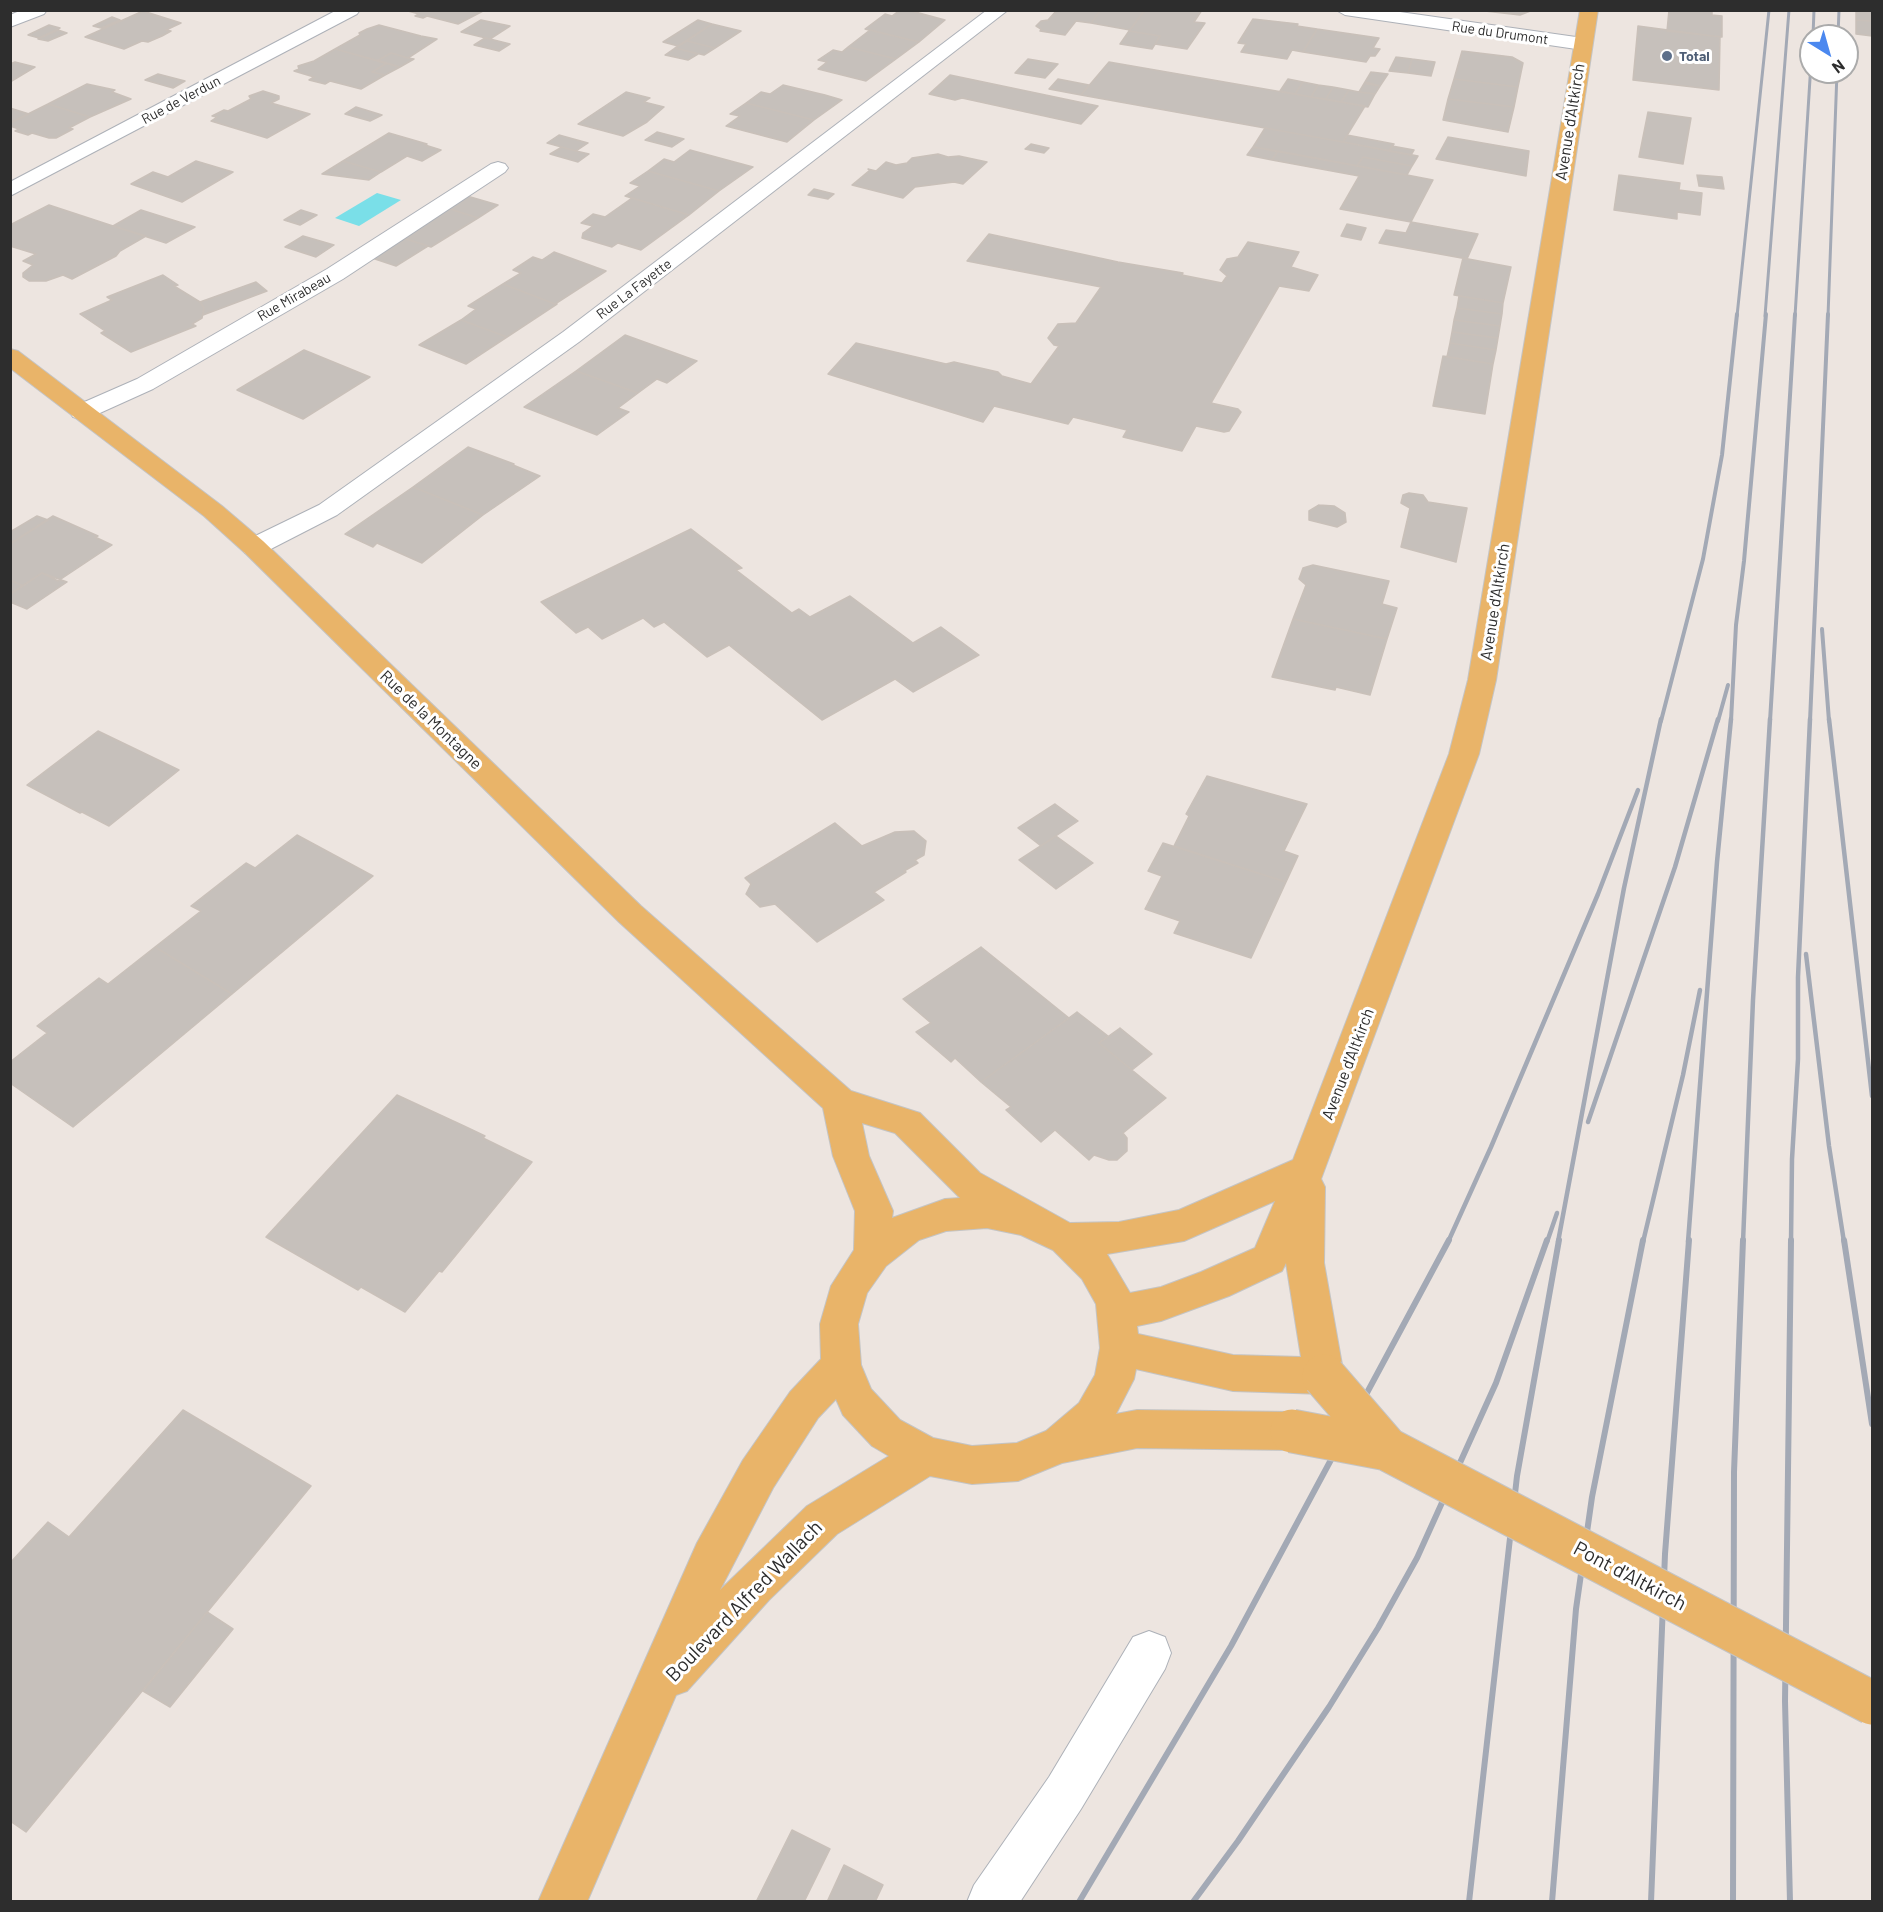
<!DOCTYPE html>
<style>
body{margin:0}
#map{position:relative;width:1883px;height:1912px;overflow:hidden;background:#ede5e0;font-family:Barlow,sans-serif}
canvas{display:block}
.frame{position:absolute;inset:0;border:12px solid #2d2d2d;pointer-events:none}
.north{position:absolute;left:1799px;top:24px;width:60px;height:60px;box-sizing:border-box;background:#fff;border:2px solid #ababab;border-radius:50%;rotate:143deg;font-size:16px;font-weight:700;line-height:24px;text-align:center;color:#2d2d2d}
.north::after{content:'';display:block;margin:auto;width:21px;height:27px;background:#4b88ef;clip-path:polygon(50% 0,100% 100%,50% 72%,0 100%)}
</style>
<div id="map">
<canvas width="1883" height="1912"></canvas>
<div class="frame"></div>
<div class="north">N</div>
</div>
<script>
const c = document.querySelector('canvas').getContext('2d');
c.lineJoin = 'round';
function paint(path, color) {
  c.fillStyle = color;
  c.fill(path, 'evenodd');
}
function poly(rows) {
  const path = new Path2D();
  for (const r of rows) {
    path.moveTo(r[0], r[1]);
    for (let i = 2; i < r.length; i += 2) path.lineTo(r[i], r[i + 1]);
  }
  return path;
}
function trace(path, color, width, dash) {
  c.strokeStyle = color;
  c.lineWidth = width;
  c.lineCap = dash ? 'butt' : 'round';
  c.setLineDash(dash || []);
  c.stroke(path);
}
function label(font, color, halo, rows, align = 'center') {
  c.font = font + ' Barlow,sans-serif';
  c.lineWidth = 6;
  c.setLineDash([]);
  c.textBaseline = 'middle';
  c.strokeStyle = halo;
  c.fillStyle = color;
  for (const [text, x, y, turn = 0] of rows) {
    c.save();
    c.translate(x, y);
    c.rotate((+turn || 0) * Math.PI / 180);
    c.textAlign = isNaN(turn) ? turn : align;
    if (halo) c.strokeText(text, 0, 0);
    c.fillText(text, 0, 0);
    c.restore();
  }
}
const water = poly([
 [377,193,401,200,359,226,335,218]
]);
const building = poly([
 [485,10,458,24,427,16,423,18,415,16,419,14,408,11,485,10],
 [900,10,908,10,945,20,919,42,865,29,885,14,892,16,900,10],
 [1057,10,1101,10,1091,23,1076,21,1065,35,1040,31,1041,29,1036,26,1041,21,1048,20,1057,10],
 [1101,10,1145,10,1130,30,1091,23,1101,10],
 [1145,10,1202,10,1194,22,1205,23,1187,49,1155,44,1160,36,1129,31,1145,10],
 [1476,10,1533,10,1520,15,1476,10],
 [1669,10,1712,10,1712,15,1722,16,1722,37,1667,31,1669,10],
 [1856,10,1872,10,1872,21,1856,20,1856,10],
 [143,11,181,23,166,30,171,31,162,36,148,42,142,41,124,49,85,37,143,11],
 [112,17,120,20,101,28,93,26,112,17],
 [1253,19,1298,24,1297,26,1317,29,1303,52,1292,50,1287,59,1241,52,1246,44,1238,43,1253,19],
 [481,20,510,26,490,39,461,32,481,20],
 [698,20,712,24,678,46,663,42,698,20],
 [1856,20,1872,21,1872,36,1856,34,1856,20],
 [712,24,741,31,715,48,687,41,712,24],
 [49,25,60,28,39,38,28,35,49,25],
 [379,25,421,36,437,39,408,58,391,53,377,61,335,49,360,35,359,33,367,29,379,25],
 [1638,26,1720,37,1719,90,1633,80,1638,26],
 [1317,29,1379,38,1373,48,1380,49,1375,56,1370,56,1366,62,1303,52,1317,29],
 [58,30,67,33,48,41,38,39,58,30],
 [870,30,919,42,896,59,848,47,870,30],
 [1129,31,1160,36,1152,49,1120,44,1129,31],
 [485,38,490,39,510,44,499,51,474,45,485,38],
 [687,41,715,48,704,55,675,48,687,41],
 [848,47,896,59,866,81,818,69,827,62,818,60,833,50,842,52,848,47],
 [675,48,698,54,688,60,665,55,675,48],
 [335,49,387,63,372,72,385,75,361,89,330,81,325,84,309,80,314,77,294,71,299,69,298,66,314,61,335,49],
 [1462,51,1512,57,1523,63,1518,87,1454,79,1462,51],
 [391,53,408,58,414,59,400,67,377,61,391,53],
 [1396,57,1412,59,1408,73,1389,71,1396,57],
 [1028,59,1058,64,1045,78,1015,73,1028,59],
 [1412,59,1435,62,1431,76,1408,73,1412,59],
 [15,62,35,67,10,82,10,64,15,62],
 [1109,62,1311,97,1365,106,1343,142,1081,95,1109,62],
 [387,63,400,67,385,75,372,72,387,63],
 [1371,72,1388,74,1380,86,1365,82,1371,72],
 [158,74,185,81,173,88,145,80,158,74],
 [950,75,1098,106,1081,124,962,98,955,100,929,94,950,75],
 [1058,79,1089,85,1081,95,1049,89,1058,79],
 [1288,79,1303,82,1295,94,1280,91,1288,79],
 [1454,79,1518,87,1514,107,1448,99,1454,79],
 [1303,82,1318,85,1311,97,1295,94,1303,82],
 [1365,82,1367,84,1380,86,1375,94,1359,92,1365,82],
 [87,84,115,90,112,92,131,99,90,117,48,104,87,84],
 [783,85,825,95,842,100,814,120,746,103,761,92,770,94,783,85],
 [1318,85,1333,87,1326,99,1311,97,1318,85],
 [1333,87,1349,90,1341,102,1326,99,1333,87],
 [1349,90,1359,92,1375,94,1368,107,1341,102,1349,90],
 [263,91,279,96,279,99,271,103,310,114,267,138,211,121,217,117,212,116,224,110,228,111,251,99,249,96,263,91],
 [626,92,650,98,644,102,664,107,647,122,623,136,578,124,626,92],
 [1448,99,1514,107,1508,132,1443,120,1448,99],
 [746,103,814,120,787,142,726,126,740,116,730,114,746,103],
 [48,104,90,117,69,128,73,129,56,138,49,138,32,133,28,135,15,131,19,129,10,126,10,123,48,104],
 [356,107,382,115,370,121,345,114,356,107],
 [10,108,29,114,10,123,10,108],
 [1648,112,1691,118,1683,164,1639,157,1648,112],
 [1265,128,1343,142,1418,156,1412,166,1363,157,1357,166,1253,147,1265,128],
 [657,132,684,139,672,147,645,140,657,132],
 [389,133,427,144,425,145,441,150,422,161,407,156,381,172,343,161,389,133],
 [559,135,588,143,576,151,547,143,559,135],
 [1347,135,1394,144,1389,151,1343,142,1347,135],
 [1448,137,1529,151,1526,176,1436,159,1448,137],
 [1031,144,1049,148,1044,153,1025,149,1031,144],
 [1392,146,1414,150,1411,155,1389,151,1392,146],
 [562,147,576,151,589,154,578,162,550,154,562,147],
 [1253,147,1278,151,1272,160,1247,155,1253,147],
 [690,150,753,167,719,191,648,171,664,159,674,162,690,150],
 [1278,151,1407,175,1433,180,1411,222,1340,209,1359,176,1272,160,1278,151],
 [938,154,948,157,959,156,987,162,963,184,954,182,915,187,903,198,852,185,870,170,868,169,876,171,886,162,896,165,907,163,912,158,938,154],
 [1363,157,1412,166,1407,175,1357,166,1363,157],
 [196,161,233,172,182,202,131,184,153,172,168,177,196,161],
 [343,161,381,172,369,180,322,174,343,161],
 [648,171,719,191,689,215,625,196,640,186,630,183,648,171],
 [1619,175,1680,183,1679,190,1702,193,1700,215,1677,212,1677,219,1614,210,1619,175],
 [1697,175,1722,177,1724,189,1699,186,1697,175],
 [814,189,834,194,828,199,808,195,814,189],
 [467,196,498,205,478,218,447,208,467,196],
 [632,198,689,215,641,250,618,243,612,247,582,238,583,233,593,226,581,223,593,214,605,217,632,198],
 [49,205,113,226,146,236,120,251,116,256,72,279,63,275,46,281,29,281,23,277,23,273,33,265,23,261,36,254,10,246,10,225,49,205],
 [447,208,478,218,431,247,400,237,447,208],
 [141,210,195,227,166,243,113,226,141,210],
 [301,210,317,215,300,225,284,220,301,210],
 [1411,222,1478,234,1467,259,1379,243,1386,230,1406,233,1411,222],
 [1347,224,1366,228,1361,240,1341,236,1347,224],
 [989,234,1118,262,1183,273,1182,275,1222,283,1227,276,1220,270,1227,259,1238,257,1248,242,1299,252,1291,267,1318,275,1309,291,1279,286,1211,403,1238,409,1241,412,1229,431,1224,432,1196,426,1182,451,1123,437,1127,430,1073,417,1068,424,994,406,983,422,828,374,856,343,946,364,954,362,998,372,1002,376,1031,384,1059,346,1054,345,1048,338,1058,324,1076,323,1101,287,967,261,989,234],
 [303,236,334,245,316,257,285,247,303,236],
 [400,237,428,246,396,266,369,257,400,237],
 [554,252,606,271,555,304,503,284,521,273,513,270,533,257,542,260,554,252],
 [1463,258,1511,267,1503,303,1454,295,1463,258],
 [163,275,178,285,174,286,200,302,204,308,202,318,192,324,196,326,131,352,101,333,105,331,80,314,112,300,107,297,163,275],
 [256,282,267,291,203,315,204,308,200,302,256,282],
 [503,284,555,304,557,304,507,337,461,320,476,309,468,306,503,284],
 [1459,296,1503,303,1502,314,1457,308,1459,296],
 [1457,308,1502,314,1500,326,1454,320,1457,308],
 [461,320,507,337,466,364,419,345,461,320],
 [1454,320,1500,326,1498,338,1452,332,1454,320],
 [1452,332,1498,338,1496,350,1450,343,1452,332],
 [625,335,697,361,667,383,657,379,638,393,576,371,625,335],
 [1450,343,1496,350,1493,364,1447,357,1450,343],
 [304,350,370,377,303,419,237,390,304,350],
 [1443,356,1493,364,1485,414,1433,406,1443,356],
 [576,371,638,393,618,408,629,412,597,435,524,407,576,371],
 [468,447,514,464,513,465,540,476,483,515,413,487,468,447],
 [413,487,483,515,422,563,377,543,373,547,345,534,413,487],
 [1409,493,1423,495,1428,502,1467,508,1456,562,1401,547,1410,508,1401,503,1403,495,1409,493],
 [1319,505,1334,506,1345,513,1346,522,1337,527,1309,520,1309,511,1319,505],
 [37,516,48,520,10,544,10,532,37,516],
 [53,516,98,536,95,537,112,545,58,581,42,573,23,586,10,580,10,544,53,516],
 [691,529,742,568,736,570,792,613,799,609,810,617,850,596,913,643,941,627,979,655,913,692,895,679,822,720,729,645,707,657,664,622,654,627,643,618,602,639,588,627,576,633,541,602,691,529],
 [1313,565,1389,581,1382,604,1397,608,1387,639,1293,619,1306,585,1299,579,1303,568,1313,565],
 [42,573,67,582,27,609,10,602,10,594,42,573],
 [10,580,23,586,10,594,10,580],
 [1293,619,1387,639,1370,695,1336,687,1335,690,1272,677,1293,619],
 [98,731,179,770,109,826,82,812,80,813,27,785,98,731],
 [1207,776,1307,804,1284,851,1298,856,1286,882,1174,846,1189,816,1186,814,1207,776],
 [1055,804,1078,821,1041,846,1018,828,1055,804],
 [835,823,862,846,895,832,914,831,926,841,924,855,915,860,918,863,904,871,906,872,874,892,884,900,817,942,775,904,760,907,746,894,751,884,745,878,835,823],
 [297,835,373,876,232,994,155,947,201,911,191,906,246,863,255,868,297,835],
 [1056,836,1093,863,1056,889,1019,860,1056,836],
 [1163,843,1286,882,1251,958,1174,933,1180,921,1145,909,1162,876,1148,871,1163,843],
 [155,947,232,994,73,1127,10,1083,10,1062,47,1033,37,1026,99,978,108,984,155,947],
 [981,947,1069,1018,981,1082,955,1058,951,1062,916,1032,931,1023,903,999,981,947],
 [1077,1012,1108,1036,1099,1043,1166,1098,1123,1133,1127,1138,1127,1151,1117,1160,1109,1160,1094,1155,1089,1160,1055,1130,1041,1142,1006,1110,1011,1107,981,1082,1077,1012],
 [1120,1028,1152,1054,1132,1070,1099,1043,1120,1028],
 [397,1095,464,1126,485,1136,483,1138,532,1162,442,1272,439,1271,405,1312,361,1287,358,1290,266,1237,397,1095],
 [183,1410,311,1486,26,1832,10,1821,10,1563,48,1522,69,1537,183,1410],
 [207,1612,233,1629,170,1707,143,1691,207,1612],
 [792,1830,830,1849,804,1902,756,1902,792,1830],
 [844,1865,883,1885,875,1902,827,1902,844,1865]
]);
const minor = poly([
 [22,10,47,10,44,14,10,27,10,15,22,10],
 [337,10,360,10,357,14,10,196,10,182,337,10],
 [987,10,1008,10,579,342,337,515,263,553,254,555,245,553,241,547,245,541,319,505,563,332,987,10],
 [1336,10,1386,10,1583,38,1589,40,1592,44,1589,48,1583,50,1345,15,1336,10],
 [498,162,505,164,508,168,505,172,343,279,153,389,91,417,82,419,73,417,70,412,73,407,137,379,327,269,491,164,498,162],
 [1149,1631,1165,1637,1171,1653,1165,1669,1081,1809,1020,1902,967,1902,974,1885,1049,1777,1133,1637,1149,1631]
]);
const major = poly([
 [1580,10,1598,10,1496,680,1479,754,1321,1179,1325,1187,1324,1263,1344,1376,1338,1389,1324,1394,1233,1391,1136,1369,1134,1379,1116,1414,1137,1410,1292,1412,1306,1418,1312,1431,1306,1444,1292,1450,1137,1448,1062,1463,1018,1481,972,1484,930,1476,837,1534,769,1600,687,1691,676,1695,587,1902,538,1902,697,1543,743,1460,790,1392,821,1359,820,1324,831,1286,854,1250,855,1211,833,1156,823,1108,619,922,245,553,204,516,10,368,10,349,18,351,222,506,263,541,641,906,851,1091,920,1113,980,1173,1070,1223,1119,1222,1179,1210,1293,1160,1449,754,1468,680,1580,10],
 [862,1123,895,1133,960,1198,945,1199,892,1218,893,1211,869,1156,862,1123],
 [1275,1201,1255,1248,1201,1272,1161,1287,1130,1293,1107,1254,1184,1241,1275,1201],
 [987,1228,1021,1235,1053,1250,1082,1279,1096,1304,1100,1348,1095,1375,1079,1403,1046,1431,1017,1443,972,1446,933,1438,900,1420,871,1389,861,1365,858,1324,867,1293,886,1266,919,1240,946,1231,987,1228],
 [1286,1263,1301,1357,1233,1355,1138,1334,1137,1326,1161,1321,1229,1296,1282,1271,1286,1263],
 [836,1399,843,1415,872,1446,889,1456,807,1506,720,1590,773,1488,818,1418,836,1399]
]);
const railFar3 = poly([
 [1813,36,1814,10],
 [1838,36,1839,10],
 [1737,316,1769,10],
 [1765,316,1789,10],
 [1795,316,1811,63],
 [1828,316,1837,72]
]);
const railFar2 = poly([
 [1822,629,1829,721],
 [1661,721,1703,559,1722,455,1737,314],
 [1718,721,1728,685],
 [1731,721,1736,625,1744,561,1766,314],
 [1770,721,1795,314],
 [1810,721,1828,314]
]);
const railFar1 = poly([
 [1829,719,1872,1096],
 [1806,954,1829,1146,1844,1242],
 [1588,1122,1675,867,1718,719],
 [1448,1242,1491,1147,1598,894,1638,790],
 [1547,1242,1557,1213],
 [1558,1242,1624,888,1661,719],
 [1643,1242,1683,1075,1700,990],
 [1688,1242,1717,862,1731,719],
 [1743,1242,1753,1000,1770,719],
 [1791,1242,1792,1159,1798,1059,1798,977,1810,719]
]);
const rail = poly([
 [1844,1240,1872,1424],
 [1079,1902,1231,1646,1449,1240],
 [1193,1902,1238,1841,1329,1707,1378,1628,1417,1558,1496,1383,1547,1240],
 [1469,1902,1517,1476,1559,1240],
 [1552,1902,1576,1609,1592,1497,1643,1240],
 [1651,1902,1665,1554,1689,1240],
 [1733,1902,1734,1472,1743,1240],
 [1790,1902,1785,1701,1791,1240]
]);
const majorBridge = poly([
 [1324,1376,1387,1449],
 [1292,1431,1387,1449,1872,1703]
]);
const markers = [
 [1667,56,6,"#5c6f8a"]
];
const farStreetnames = [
 ["Rue du Drumont",1500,33,8],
 ["Rue de Verdun",181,100,-28],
 ["Rue La Fayette",634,289,-37],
 ["Rue Mirabeau",294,297,-30]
];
const farServicenames = [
 ["Total",1679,56]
];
const streetNames = [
 ["Avenue d'Altkirch",1570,122,-81],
 ["Avenue d'Altkirch",1495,602,-81],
 ["Rue de la Montagne",431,720,44],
 ["Avenue d'Altkirch",1348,1064,-69]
];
const nearStreetnames = [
 ["Pont d'Altkirch",1630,1576,28],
 ["Boulevard Alfred Wallach",744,1601,-46]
];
paint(water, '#7adfe8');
paint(building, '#c6c0bb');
trace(building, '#c9c0b9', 1.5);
trace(minor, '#adb1b8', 2);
trace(major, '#c4c4c4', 2);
paint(minor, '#fff');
paint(major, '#e9b469');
trace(railFar3, '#a3a9b5', 3);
trace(railFar2, '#a3a9b5', 4);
trace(railFar1, '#a3a9b5', 4.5);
trace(rail, '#a3a9b5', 6);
trace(majorBridge, '#c4c4c4', 45, []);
trace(majorBridge, '#e9b469', 43);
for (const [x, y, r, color] of markers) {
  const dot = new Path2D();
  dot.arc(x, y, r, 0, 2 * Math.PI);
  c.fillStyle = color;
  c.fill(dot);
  trace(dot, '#fff', 2);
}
label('14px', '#2d2d2d', '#fff', farStreetnames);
label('bold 14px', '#4e5e75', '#fff', farServicenames, 'left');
label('16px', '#2d2d2d', '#fff', streetNames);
label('20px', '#2d2d2d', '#fff', nearStreetnames);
</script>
